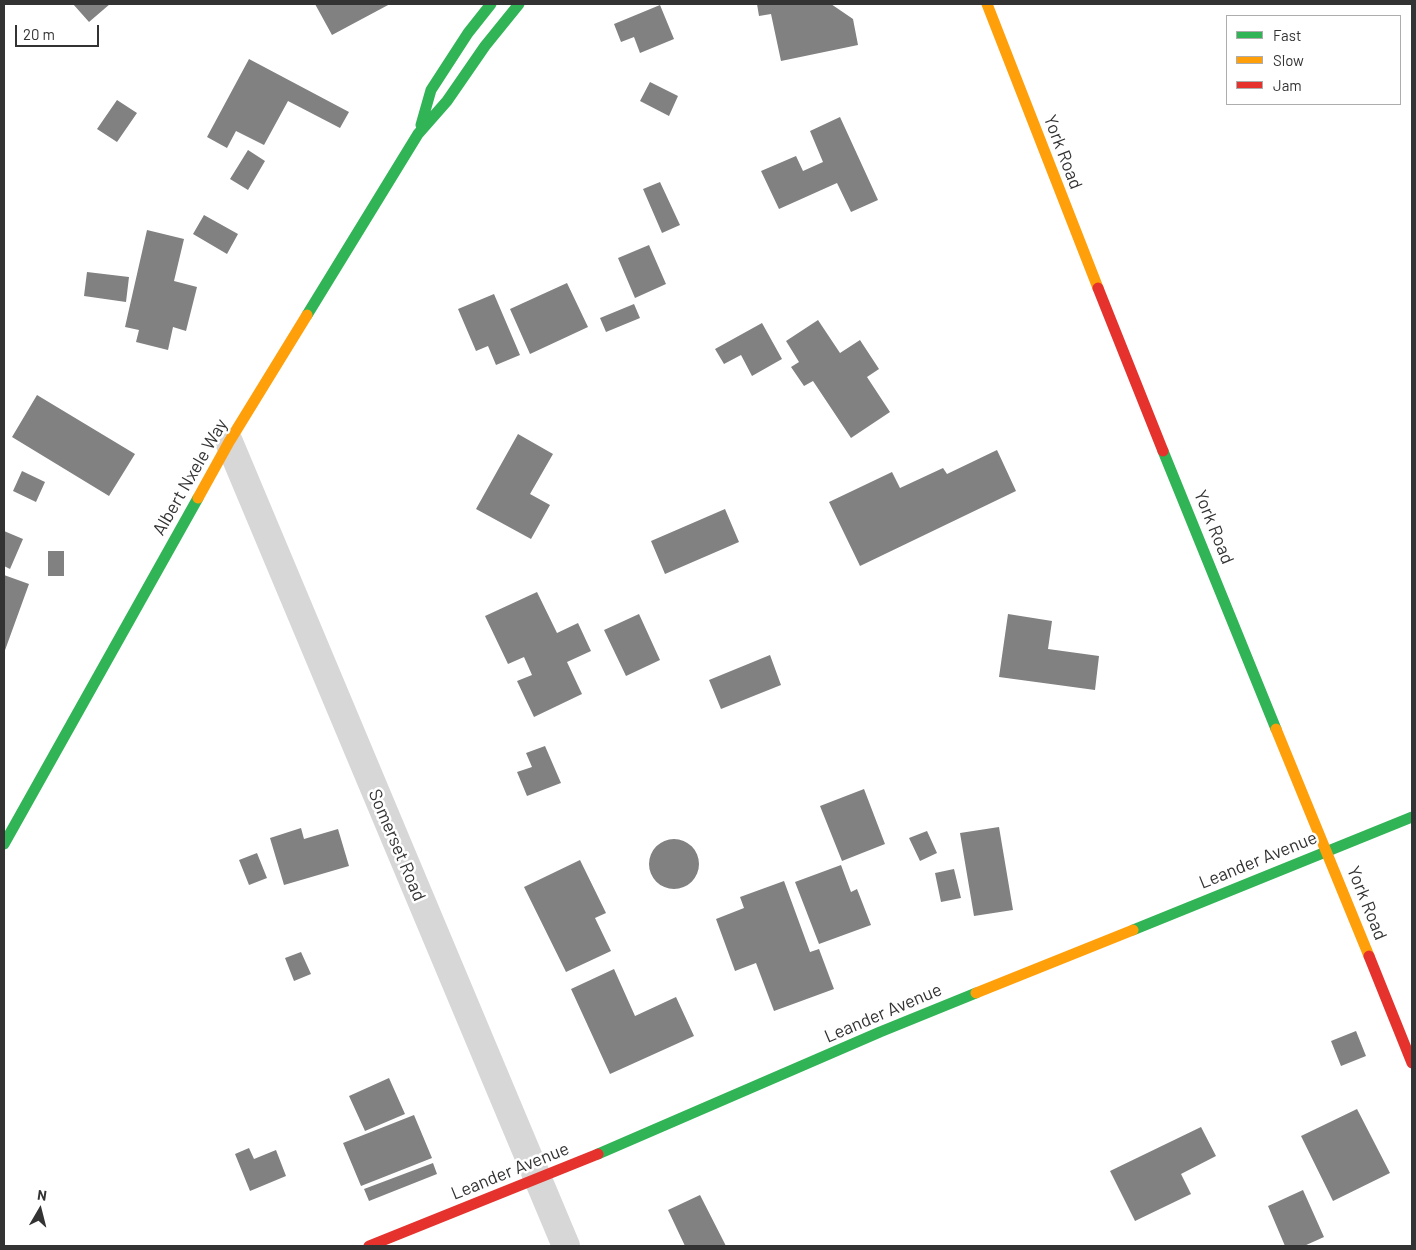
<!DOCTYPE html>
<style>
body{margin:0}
#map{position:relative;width:1416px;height:1250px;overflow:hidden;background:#fff;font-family:Barlow,sans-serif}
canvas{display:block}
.frame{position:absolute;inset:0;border:5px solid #333;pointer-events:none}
.legend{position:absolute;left:1226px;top:15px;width:175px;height:90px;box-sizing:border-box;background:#fff;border:1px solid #adadad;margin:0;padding:6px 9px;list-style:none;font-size:15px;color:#333}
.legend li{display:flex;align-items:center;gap:10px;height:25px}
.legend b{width:25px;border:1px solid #adadad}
.north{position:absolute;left:15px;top:1185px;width:50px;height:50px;-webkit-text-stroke:4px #fff;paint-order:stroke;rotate:8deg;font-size:14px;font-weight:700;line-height:20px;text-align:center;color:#333}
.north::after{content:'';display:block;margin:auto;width:18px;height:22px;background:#333;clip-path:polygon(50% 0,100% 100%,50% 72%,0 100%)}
.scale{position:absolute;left:15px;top:25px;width:84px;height:22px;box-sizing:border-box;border:2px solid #333;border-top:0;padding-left:6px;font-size:15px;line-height:18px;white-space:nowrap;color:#333;-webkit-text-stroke:4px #fff;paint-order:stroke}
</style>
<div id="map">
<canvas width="1416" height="1250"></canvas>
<div class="frame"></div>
<ul class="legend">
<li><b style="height:6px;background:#30b455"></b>Fast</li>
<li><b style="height:6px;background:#ff9f0a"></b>Slow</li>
<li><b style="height:6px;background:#e5322d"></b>Jam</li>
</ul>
<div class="north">N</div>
<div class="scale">20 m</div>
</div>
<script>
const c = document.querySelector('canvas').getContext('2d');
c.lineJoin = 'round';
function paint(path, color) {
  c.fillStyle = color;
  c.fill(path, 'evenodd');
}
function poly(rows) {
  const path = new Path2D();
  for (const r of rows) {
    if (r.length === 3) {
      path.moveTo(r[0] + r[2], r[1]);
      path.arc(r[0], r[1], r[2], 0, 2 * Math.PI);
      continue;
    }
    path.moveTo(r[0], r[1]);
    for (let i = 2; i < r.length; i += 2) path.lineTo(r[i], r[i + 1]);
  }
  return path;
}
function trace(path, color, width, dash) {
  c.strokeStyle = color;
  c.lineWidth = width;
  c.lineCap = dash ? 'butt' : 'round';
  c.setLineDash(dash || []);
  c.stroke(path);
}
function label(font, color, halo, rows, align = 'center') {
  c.font = font + ' Barlow,sans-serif';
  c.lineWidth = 5;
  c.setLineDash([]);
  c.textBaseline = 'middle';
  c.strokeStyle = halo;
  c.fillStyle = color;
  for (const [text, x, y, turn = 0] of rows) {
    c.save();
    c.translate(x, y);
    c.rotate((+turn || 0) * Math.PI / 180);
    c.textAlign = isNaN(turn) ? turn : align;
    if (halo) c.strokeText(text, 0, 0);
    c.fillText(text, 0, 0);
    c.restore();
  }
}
const building = poly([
 [73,4,110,4,89,22],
 [315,4,390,4,332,35],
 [757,4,831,4,853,19,858,45,781,61,771,14,759,16],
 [660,5,674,39,640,53,634,37,621,42,614,24],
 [249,59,349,112,340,128,288,101,264,145,236,131,227,148,207,137],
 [650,82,678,96,669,116,640,101],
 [117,100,137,113,117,142,97,129],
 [840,117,878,200,851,212,837,183,779,209,761,171,796,156,803,171,823,162,810,131],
 [248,150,265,161,248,190,230,179],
 [660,182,680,225,662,233,643,189],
 [204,215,238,234,227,254,193,234],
 [147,230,184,239,174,281,197,287,186,331,173,327,168,350,136,342,139,330,125,327],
 [649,245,666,284,635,298,618,258],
 [87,272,129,277,126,302,84,296],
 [567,283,588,327,530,354,510,309],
 [494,294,520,355,496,365,488,346,476,351,458,309],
 [634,304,640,318,606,332,600,318],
 [818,320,840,353,860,340,879,369,867,377,890,412,851,438,813,381,804,386,791,367,799,362,786,341],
 [762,323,782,359,752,376,741,355,724,364,715,349],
 [37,395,135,454,109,496,12,437],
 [518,434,553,454,530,494,550,505,531,539,476,509],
 [997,450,1016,491,860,566,829,502,892,472,900,488,943,468,947,474],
 [22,471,45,482,36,502,13,491],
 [725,509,739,542,665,574,651,541],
 [4,531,23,539,10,569,4,566],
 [48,551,64,551,64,576,48,576],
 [4,575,29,584,4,653],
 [537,592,557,633,578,623,591,651,567,662,582,694,534,717,517,681,532,675,524,657,508,664,485,616],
 [639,614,660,660,626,676,604,630],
 [1008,614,1052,621,1048,649,1099,656,1095,690,999,677],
 [770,655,781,685,721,709,709,680],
 [545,746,561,783,527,796,517,772,532,767,526,753],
 [864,789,885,844,842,861,820,806],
 [999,827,1013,910,974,916,960,833],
 [301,828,304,839,338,829,349,866,284,885,270,838],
 [927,831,937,853,920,861,909,838],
 [674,864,25],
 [257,853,267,878,249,885,239,860],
 [580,860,606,913,595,918,611,951,566,972,524,887],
 [841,865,851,892,857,889,871,925,819,944,795,882],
 [954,869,961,898,941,902,935,873],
 [784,881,810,952,819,949,834,989,774,1011,756,963,735,971,716,919,744,908,740,897],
 [301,952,311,974,294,981,285,958],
 [614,969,635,1016,676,997,694,1036,610,1074,571,989],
 [1356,1031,1366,1056,1341,1066,1331,1041],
 [389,1078,405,1114,365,1131,349,1096],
 [1357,1109,1390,1173,1333,1201,1301,1136],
 [414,1115,432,1158,361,1186,343,1143],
 [1201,1127,1216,1156,1181,1174,1191,1194,1135,1221,1110,1171],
 [249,1148,254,1159,276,1150,286,1176,250,1191,235,1154],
 [433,1163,437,1174,369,1201,364,1189],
 [1303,1190,1324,1237,1304,1246,1285,1246,1268,1206],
 [700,1195,726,1246,685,1246,668,1210]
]);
const street = poly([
 [229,442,566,1246]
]);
const fast = poly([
 [421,125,431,90,468,33,491,4],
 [307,315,418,134,447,101,485,46,519,4],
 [1163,451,1276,729],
 [4,844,198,498],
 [1133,930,1412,817],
 [598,1154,880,1032,976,993]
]);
const slow = poly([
 [987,4,1098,288],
 [198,498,229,442,307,315],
 [1276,729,1369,956],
 [976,993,1133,930]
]);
const jam = poly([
 [1098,288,1163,451],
 [1369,956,1412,1063],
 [369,1246,598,1154]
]);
const streetNames = [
 ["York Road",1063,152,69],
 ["Albert Nxele Way",190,477,-60],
 ["York Road",1214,527,68],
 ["Somerset Road",397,845,67],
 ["Leander Avenue",1258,860,-22],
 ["York Road",1367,903,68],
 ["Leander Avenue",883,1013,-23],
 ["Leander Avenue",510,1171,-22]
];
paint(building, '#818181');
trace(street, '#d7d7d7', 28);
trace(fast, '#30b455', 11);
trace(slow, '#ff9f0a', 11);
trace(jam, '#e5322d', 11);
label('18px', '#333', '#fff', streetNames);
</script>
